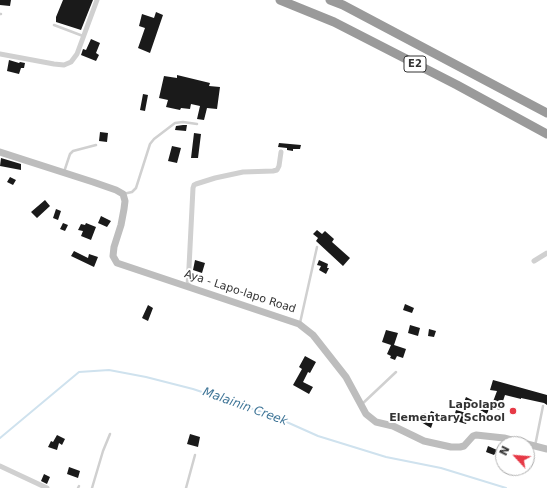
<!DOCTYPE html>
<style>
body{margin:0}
#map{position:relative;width:547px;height:488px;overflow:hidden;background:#fff;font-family:"DejaVu Sans",sans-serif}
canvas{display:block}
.north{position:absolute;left:495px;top:436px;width:40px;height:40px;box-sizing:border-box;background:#fff;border:1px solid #adadad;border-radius:50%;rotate:296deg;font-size:11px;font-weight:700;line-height:16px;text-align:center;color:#333}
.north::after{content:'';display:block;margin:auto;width:14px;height:18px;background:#e63946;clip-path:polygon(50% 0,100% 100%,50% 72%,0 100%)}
</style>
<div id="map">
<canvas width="547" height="488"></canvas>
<div class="north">N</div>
</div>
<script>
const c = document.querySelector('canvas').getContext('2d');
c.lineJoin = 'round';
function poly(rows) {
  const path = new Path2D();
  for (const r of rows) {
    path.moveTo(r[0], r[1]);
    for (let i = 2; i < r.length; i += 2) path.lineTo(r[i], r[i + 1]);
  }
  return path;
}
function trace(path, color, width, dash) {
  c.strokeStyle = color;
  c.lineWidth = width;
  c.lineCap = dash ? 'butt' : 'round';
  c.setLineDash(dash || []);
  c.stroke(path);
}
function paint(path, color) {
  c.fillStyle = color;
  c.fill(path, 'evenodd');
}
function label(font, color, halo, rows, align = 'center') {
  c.font = font + ' "DejaVu Sans",sans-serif';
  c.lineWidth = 4;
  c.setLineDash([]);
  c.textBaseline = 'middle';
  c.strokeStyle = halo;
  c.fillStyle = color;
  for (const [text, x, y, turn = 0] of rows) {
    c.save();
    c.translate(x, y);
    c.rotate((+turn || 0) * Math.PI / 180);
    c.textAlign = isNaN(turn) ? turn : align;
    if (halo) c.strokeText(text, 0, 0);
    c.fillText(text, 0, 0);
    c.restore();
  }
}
const stream = poly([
 [0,438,79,372,109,370,146,377,193,389,271,415,318,436,386,457,441,468,506,488]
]);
const building = poly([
 [0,0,11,0,10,6,0,5],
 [63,0,93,0,81,30,56,22,56,17],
 [156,12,163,15,150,53,138,48,145,28,139,26,142,14,154,18],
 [91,39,100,43,96,53,99,55,96,61,81,55,83,49,86,50],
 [9,60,19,63,20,62,25,63,24,68,21,68,19,74,7,71],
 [177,75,210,83,209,86,220,87,217,109,207,108,204,120,197,119,200,106,191,104,190,109,181,108,180,110,166,107,168,100,159,98,164,76,177,78],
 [143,94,148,95,145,111,140,110],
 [183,125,187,125,186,131,175,130,176,126],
 [100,132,108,133,107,142,99,141],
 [194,133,201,134,198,158,191,158],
 [279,143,301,145,300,149,293,149,293,151,287,150,287,148,278,147],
 [172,146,181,148,177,163,168,161],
 [1,158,21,164,21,170,0,166],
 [10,177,16,180,13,185,7,182],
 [45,200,50,206,37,218,31,212],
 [56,209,61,211,58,220,53,218],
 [101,216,111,221,107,227,98,223],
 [63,223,68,225,65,231,60,229],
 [86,223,96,227,91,240,81,236,83,231,78,230,81,224,85,225],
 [317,230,322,234,325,231,334,239,332,242,350,258,343,266,316,241,318,238,313,234],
 [74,251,88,258,89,254,98,257,94,267,71,256],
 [195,260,205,263,202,273,193,270],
 [319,260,328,264,327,268,329,268,326,274,319,270,321,266,317,265],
 [405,304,414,308,412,313,403,310],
 [148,305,153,308,148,321,142,318],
 [410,325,420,328,418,336,408,333],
 [429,329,436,331,434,337,428,336],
 [386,330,398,333,394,345,406,349,403,358,397,356,395,360,390,358,391,356,387,354,391,345,382,342],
 [305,356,316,362,310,373,308,372,303,382,313,387,309,394,293,385,302,369,299,367],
 [493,380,547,395,547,405,544,403,521,398,521,399,505,395,500,410,491,407,497,391,490,390],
 [466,397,474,401,472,406,464,402],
 [483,401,491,404,487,414,480,410],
 [456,410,470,414,466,424,453,420],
 [431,411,436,413,431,428,421,422,424,413,429,415],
 [190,434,200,437,198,447,187,444],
 [57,435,65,439,62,445,59,443,57,450,48,447,51,441,53,442],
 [488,446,497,450,494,455,486,452],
 [69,467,80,471,78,478,67,474],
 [44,474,50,477,47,484,41,481]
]);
const lane = poly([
 [0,14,1,14],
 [54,25,83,36],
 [64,172,70,154,73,151,96,145],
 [123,194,132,192,136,188,150,144,154,139,175,123,183,122,197,124],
 [300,323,317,247],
 [361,405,396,372],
 [535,446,543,406],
 [78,488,79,486],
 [92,488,103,451,110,434],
 [186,488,195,455]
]);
const street = poly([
 [0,54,54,64,64,65,71,62,77,54,97,0],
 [534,261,547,253],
 [188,287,193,188,194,185,196,184,215,178,243,172,273,171,277,170,279,166,281,152],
 [0,466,47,488]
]);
const secondary = poly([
 [0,152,93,182,116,190,123,194,125,201,124,209,121,225,114,247,113,256,117,263,299,324,313,335,346,377,366,414,376,422,393,426,424,441,451,447,460,447,464,446,473,436,476,435,504,438,526,444],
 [527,444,547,449]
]);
const highway = poly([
 [280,0,334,22,457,85,547,134],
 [330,0,343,5,547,113]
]);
const markers = [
 [513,411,4,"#e63946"]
];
const shields = [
 [415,64,22]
];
const shieldNames = [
 ["E2",415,64]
];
const streetNames = [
 ["Aya - Lapo-lapo Road",240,292,18]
];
const poiNames = [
 ["Lapolapo",505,405],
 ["Elementary School",505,418]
];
const waterNames = [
 ["Malainin Creek",245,407,20]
];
trace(stream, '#cfe2ee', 2);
paint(building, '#1a1a1a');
trace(lane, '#d0d0d0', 2.5);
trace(street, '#d0d0d0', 5);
trace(secondary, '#bdbdbd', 7);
trace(highway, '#9a9a9a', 9);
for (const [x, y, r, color] of markers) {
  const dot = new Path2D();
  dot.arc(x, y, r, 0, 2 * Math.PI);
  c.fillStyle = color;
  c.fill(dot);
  trace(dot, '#fff', 1.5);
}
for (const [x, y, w] of shields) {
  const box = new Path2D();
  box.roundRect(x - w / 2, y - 8, w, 16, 3);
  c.fillStyle = '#fff';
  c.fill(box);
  trace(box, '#333', 1);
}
label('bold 10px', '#333', null, shieldNames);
label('11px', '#333', '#fff', streetNames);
label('bold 11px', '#333', '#fff', poiNames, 'right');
label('italic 12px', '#3f7597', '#fff', waterNames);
</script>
